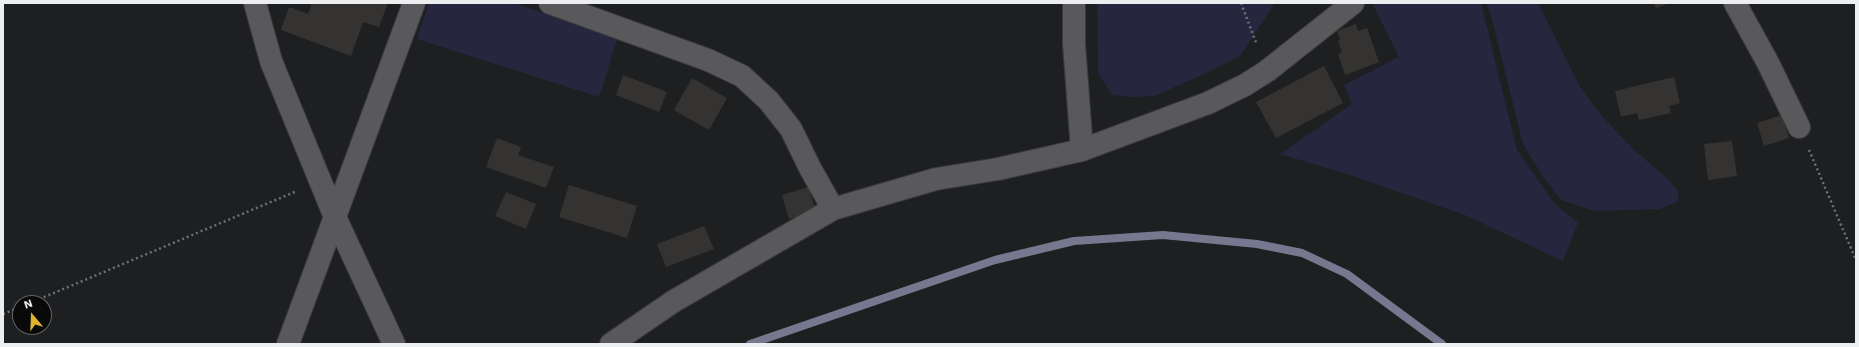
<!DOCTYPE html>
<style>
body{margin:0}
#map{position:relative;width:1859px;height:347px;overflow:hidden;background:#1e1f21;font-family:"Work Sans",sans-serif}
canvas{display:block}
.frame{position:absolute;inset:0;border:4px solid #edeeef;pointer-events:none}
.north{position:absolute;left:12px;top:295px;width:40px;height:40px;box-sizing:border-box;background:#09090a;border:1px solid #646566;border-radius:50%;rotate:341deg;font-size:11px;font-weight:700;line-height:16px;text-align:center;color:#edeeef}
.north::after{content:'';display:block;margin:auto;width:14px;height:18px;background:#ddb233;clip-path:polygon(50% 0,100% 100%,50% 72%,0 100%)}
</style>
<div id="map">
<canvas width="1859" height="347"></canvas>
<div class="frame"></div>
<div class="north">N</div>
</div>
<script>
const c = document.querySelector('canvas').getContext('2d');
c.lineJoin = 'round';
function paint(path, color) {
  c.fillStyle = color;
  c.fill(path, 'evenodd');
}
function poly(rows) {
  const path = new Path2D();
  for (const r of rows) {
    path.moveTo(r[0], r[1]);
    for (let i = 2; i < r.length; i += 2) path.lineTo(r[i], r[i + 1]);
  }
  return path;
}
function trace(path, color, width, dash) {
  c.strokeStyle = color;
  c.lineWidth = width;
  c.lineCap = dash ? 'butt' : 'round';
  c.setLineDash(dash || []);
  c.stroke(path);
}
const green = poly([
 [429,3,513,3,618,37,599,97,417,39],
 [1097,3,1275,3,1240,56,1200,76,1154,96,1132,97,1112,95,1098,73],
 [1375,3,1481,3,1517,150,1554,203,1578,223,1563,261,1465,215,1347,174,1280,154,1352,104,1344,85,1399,57,1373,5],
 [1486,3,1538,3,1580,87,1601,115,1632,148,1671,182,1679,193,1677,202,1659,209,1595,211,1561,200,1542,175,1523,144,1491,15]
]);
const stream = poly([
 [750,344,995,260,1074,241,1163,235,1257,244,1302,253,1347,274,1442,344]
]);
const building = poly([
 [312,3,388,3,379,27,363,22,351,56,281,30,289,7,308,14],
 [1654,3,1670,3,1656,8],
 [1356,24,1358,31,1367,28,1379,62,1345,75,1338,54,1342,52,1338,41,1340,40,1337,31],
 [1324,66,1343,103,1276,138,1256,102],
 [623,75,667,92,659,112,616,95],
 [1674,77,1680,103,1669,106,1671,113,1639,120,1637,113,1621,117,1615,91],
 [692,78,727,98,709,130,674,110],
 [1782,115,1789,138,1764,146,1757,123],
 [497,138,521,147,518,155,554,167,546,188,486,167],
 [1732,141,1737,176,1708,180,1704,144],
 [569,185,637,206,627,238,559,217],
 [808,187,816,210,789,219,782,195],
 [506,192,536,204,526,229,495,216],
 [704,226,714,249,666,267,657,244]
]);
const path = poly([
 [1241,3,1257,45],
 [1809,150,1856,260],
 [30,303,297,191],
 [3,314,20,307]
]);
const street = poly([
 [255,3,271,61,335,217,394,344],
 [550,3,708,60,742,76,769,101,791,129,810,168,833,209],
 [1074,3,1074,44,1082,150],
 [1735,3,1768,63,1799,127],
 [288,344,414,3],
 [611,344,674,301,833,209,936,179,998,169,1082,150,1208,103,1245,85,1267,71,1353,3]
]);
paint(green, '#26273f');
trace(stream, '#76788f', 8);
paint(building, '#343331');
trace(street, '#3a3b3d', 24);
trace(path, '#6f7072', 2.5, [2, 3]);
trace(street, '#59595c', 22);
</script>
